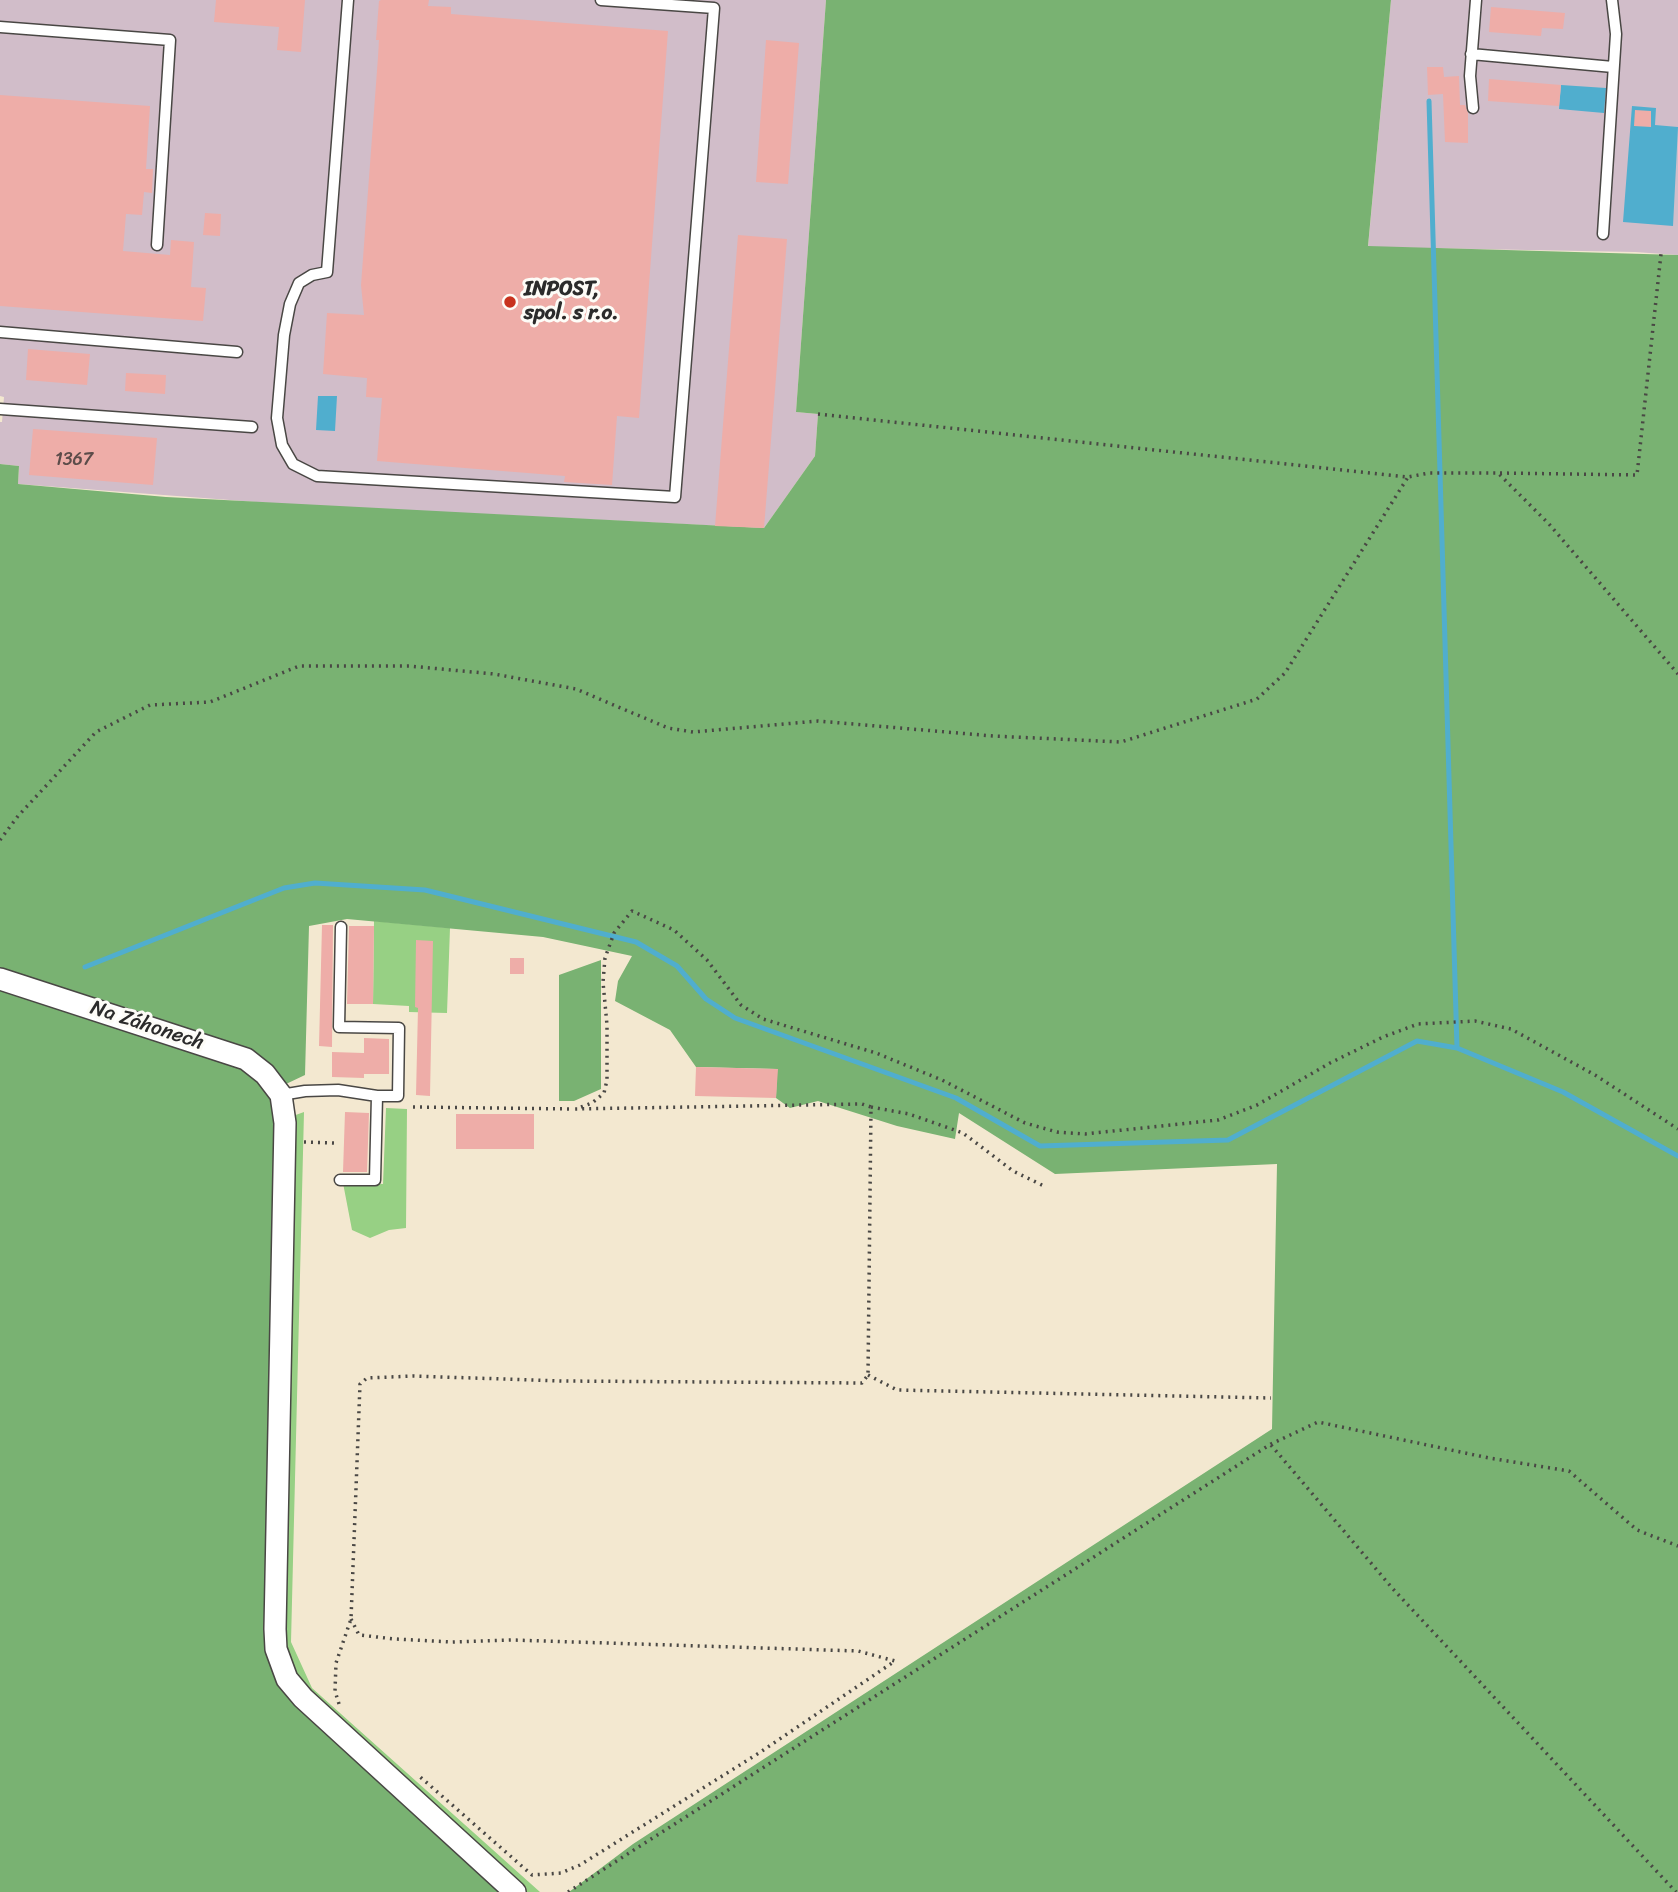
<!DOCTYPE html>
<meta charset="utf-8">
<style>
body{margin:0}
canvas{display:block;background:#f3e8d0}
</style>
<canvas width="1678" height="1892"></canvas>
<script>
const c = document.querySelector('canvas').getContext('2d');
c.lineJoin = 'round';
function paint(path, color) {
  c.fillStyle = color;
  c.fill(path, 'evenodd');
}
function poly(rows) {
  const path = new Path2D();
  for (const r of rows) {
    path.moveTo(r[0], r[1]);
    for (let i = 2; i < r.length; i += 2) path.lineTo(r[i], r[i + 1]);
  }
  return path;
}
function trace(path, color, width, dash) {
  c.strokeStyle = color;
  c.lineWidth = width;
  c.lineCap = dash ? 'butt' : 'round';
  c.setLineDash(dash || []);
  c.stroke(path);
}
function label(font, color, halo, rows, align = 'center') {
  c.font = font + ' Sriracha,sans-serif';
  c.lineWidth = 6;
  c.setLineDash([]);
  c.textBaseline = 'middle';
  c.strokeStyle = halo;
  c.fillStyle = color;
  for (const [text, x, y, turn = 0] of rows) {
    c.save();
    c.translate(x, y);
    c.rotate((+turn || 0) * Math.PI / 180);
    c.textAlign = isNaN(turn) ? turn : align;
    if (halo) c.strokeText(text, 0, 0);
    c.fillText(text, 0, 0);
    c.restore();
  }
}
const industrial = poly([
 [0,0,826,0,796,412,818,414,815,456,764,528,296,505,18,484,19,466,0,464,0,422,2,422,4,397,0,396],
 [1391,0,1678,0,1678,255,1635,252,1368,247]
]);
const green = poly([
 [374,921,450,928,447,1013,409,1012,409,1006,373,1004],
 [386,1108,407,1109,406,1228,389,1230,370,1238,352,1230,343,1183,383,1184],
 [304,1112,291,1642,312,1688,540,1892,525,1892,304,1690,285,1658,290,1117]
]);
const forest = poly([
 [826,0,1391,0,1368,246,1678,255,1678,1892,569,1892,633,1844,1272,1429,1277,1164,1055,1174,959,1113,955,1139,897,1126,818,1101,790,1108,776,1098,777,1069,696,1067,670,1030,615,1001,618,981,632,956,543,937,347,919,309,926,305,1075,286,1084,249,1053,0,973,0,464,19,466,18,484,166,497,764,528,815,456,818,414,796,412],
 [601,960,601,1089,574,1101,559,1101,559,975],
 [0,986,236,1062,260,1081,275,1099,279,1123,270,1651,505,1892,0,1892]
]);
const water = poly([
 [1561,85,1606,88,1604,113,1559,109],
 [1632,106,1656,108,1655,125,1678,127,1673,226,1623,222],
 [318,396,337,396,335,431,316,430]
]);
const stream = poly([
 [1429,101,1457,1048],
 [85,967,284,888,315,883,425,890,636,942,677,966,706,999,735,1018,956,1098,1040,1146,1228,1140,1417,1041,1457,1048,1563,1092,1678,1156]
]);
const building = poly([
 [216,0,305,0,301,52,277,50,279,27,214,22],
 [381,0,429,0,428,6,451,7,451,14,668,31,639,418,617,416,612,485,564,482,565,476,377,461,382,398,366,397,367,378,323,374,327,313,364,315,361,285,378,57,379,40,376,40,379,1],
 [1491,7,1565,13,1563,29,1542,28,1541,36,1489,32],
 [766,40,799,43,788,184,756,182],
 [1427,67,1443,67,1444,77,1459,76,1460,105,1465,105,1468,113,1468,143,1445,142,1443,94,1428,95],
 [1489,79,1561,85,1559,106,1488,101],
 [0,95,150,106,146,169,153,169,152,193,144,192,142,215,126,214,123,251,170,255,171,240,194,242,191,287,206,288,203,321,0,306],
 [1635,110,1651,111,1651,127,1634,126],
 [205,213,221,214,220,236,203,235],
 [738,235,787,239,764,528,715,526],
 [28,349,90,354,87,385,26,380],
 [126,373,166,375,165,394,125,391],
 [33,429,157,438,153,485,29,475],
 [322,925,333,925,332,1047,319,1046],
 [349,926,374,926,373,1004,347,1004],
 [416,940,433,941,430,1096,416,1095,418,1008,415,1007],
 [510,958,524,958,524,974,510,974],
 [364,1038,389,1039,389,1074,364,1074,364,1078,332,1077,332,1052,364,1053],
 [696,1067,778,1069,776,1098,695,1096],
 [345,1112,369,1113,367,1172,343,1172],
 [456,1114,534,1114,534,1149,456,1149]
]);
const path = poly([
 [818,414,1408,477,1429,473,1498,473,1549,524,1678,674],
 [1500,473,1637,475,1661,254],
 [0,840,18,816,96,732,150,705,210,702,299,666,409,666,494,674,576,689,668,728,693,732,818,721,993,736,1121,742,1257,699,1285,673,1408,477],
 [413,1107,573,1109],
 [581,1107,592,1103,604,1093,607,1080,607,1025,603,982,605,958,614,933,632,911,674,930,707,960,741,1005,763,1019,876,1053,942,1080,1025,1123,1057,1132,1085,1134,1218,1120,1257,1105,1330,1063,1383,1037,1418,1024,1475,1021,1511,1029,1595,1075,1678,1129],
 [871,1107,909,1114,963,1133,1013,1171,1044,1186],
 [304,1142,335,1143],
 [868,1375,897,1390,1271,1398],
 [1271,1445,1393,1589,1676,1892],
 [351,1619,359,1635,395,1639,452,1642,512,1640,858,1651,895,1661,759,1753,580,1865,561,1873,532,1875,418,1775],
 [339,1704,335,1691,336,1663,351,1619,360,1384,367,1378,413,1376,563,1381,862,1383,868,1375,871,1107,862,1104,574,1109],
 [568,1892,1271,1444,1318,1422,1489,1458,1569,1471,1637,1530,1678,1546]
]);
const service = poly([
 [348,0,327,272,312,275,299,283,290,304,284,335,277,418,282,445,293,464,317,476,675,497,714,8,601,0],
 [0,27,170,40,157,245],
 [1471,54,1613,67],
 [1473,108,1470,76,1476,0],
 [1603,234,1616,34,1612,0],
 [0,332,237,352],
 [0,409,252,427],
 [281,1095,305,1091,338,1090,377,1096,398,1096,399,1028,339,1027,341,927],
 [340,1180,375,1180,377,1096]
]);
const minor = poly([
 [0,979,246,1059,265,1074,281,1095,285,1123,275,1629,276,1649,287,1679,303,1698,515,1892]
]);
const markers = [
 [510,302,7,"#c8321e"]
];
const numberNames = [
 ["1367",74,460]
];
const poiNames = [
 ["INPOST,",524,290],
 ["spol. s r.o.",524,314]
];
const streetNames = [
 ["Na Záhonech",147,1026,18]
];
paint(industrial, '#d1bdc9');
paint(green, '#97d084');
paint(forest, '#79b272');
paint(water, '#50aece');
trace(stream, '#50aece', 5);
paint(building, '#eeada8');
trace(service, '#494744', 13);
trace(minor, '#494744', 24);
trace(path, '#494744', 3.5, [2, 5]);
trace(service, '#fff', 10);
trace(minor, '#fff', 21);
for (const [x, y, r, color] of markers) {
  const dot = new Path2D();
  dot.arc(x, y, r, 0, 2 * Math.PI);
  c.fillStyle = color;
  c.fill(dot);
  trace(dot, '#fdfcf7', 2.5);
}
label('18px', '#5c4c4a', null, numberNames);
label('bold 21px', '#2b2b2b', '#fdfcf7', poiNames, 'left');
label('21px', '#2b2b2b', '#fdfcf7', streetNames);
</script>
